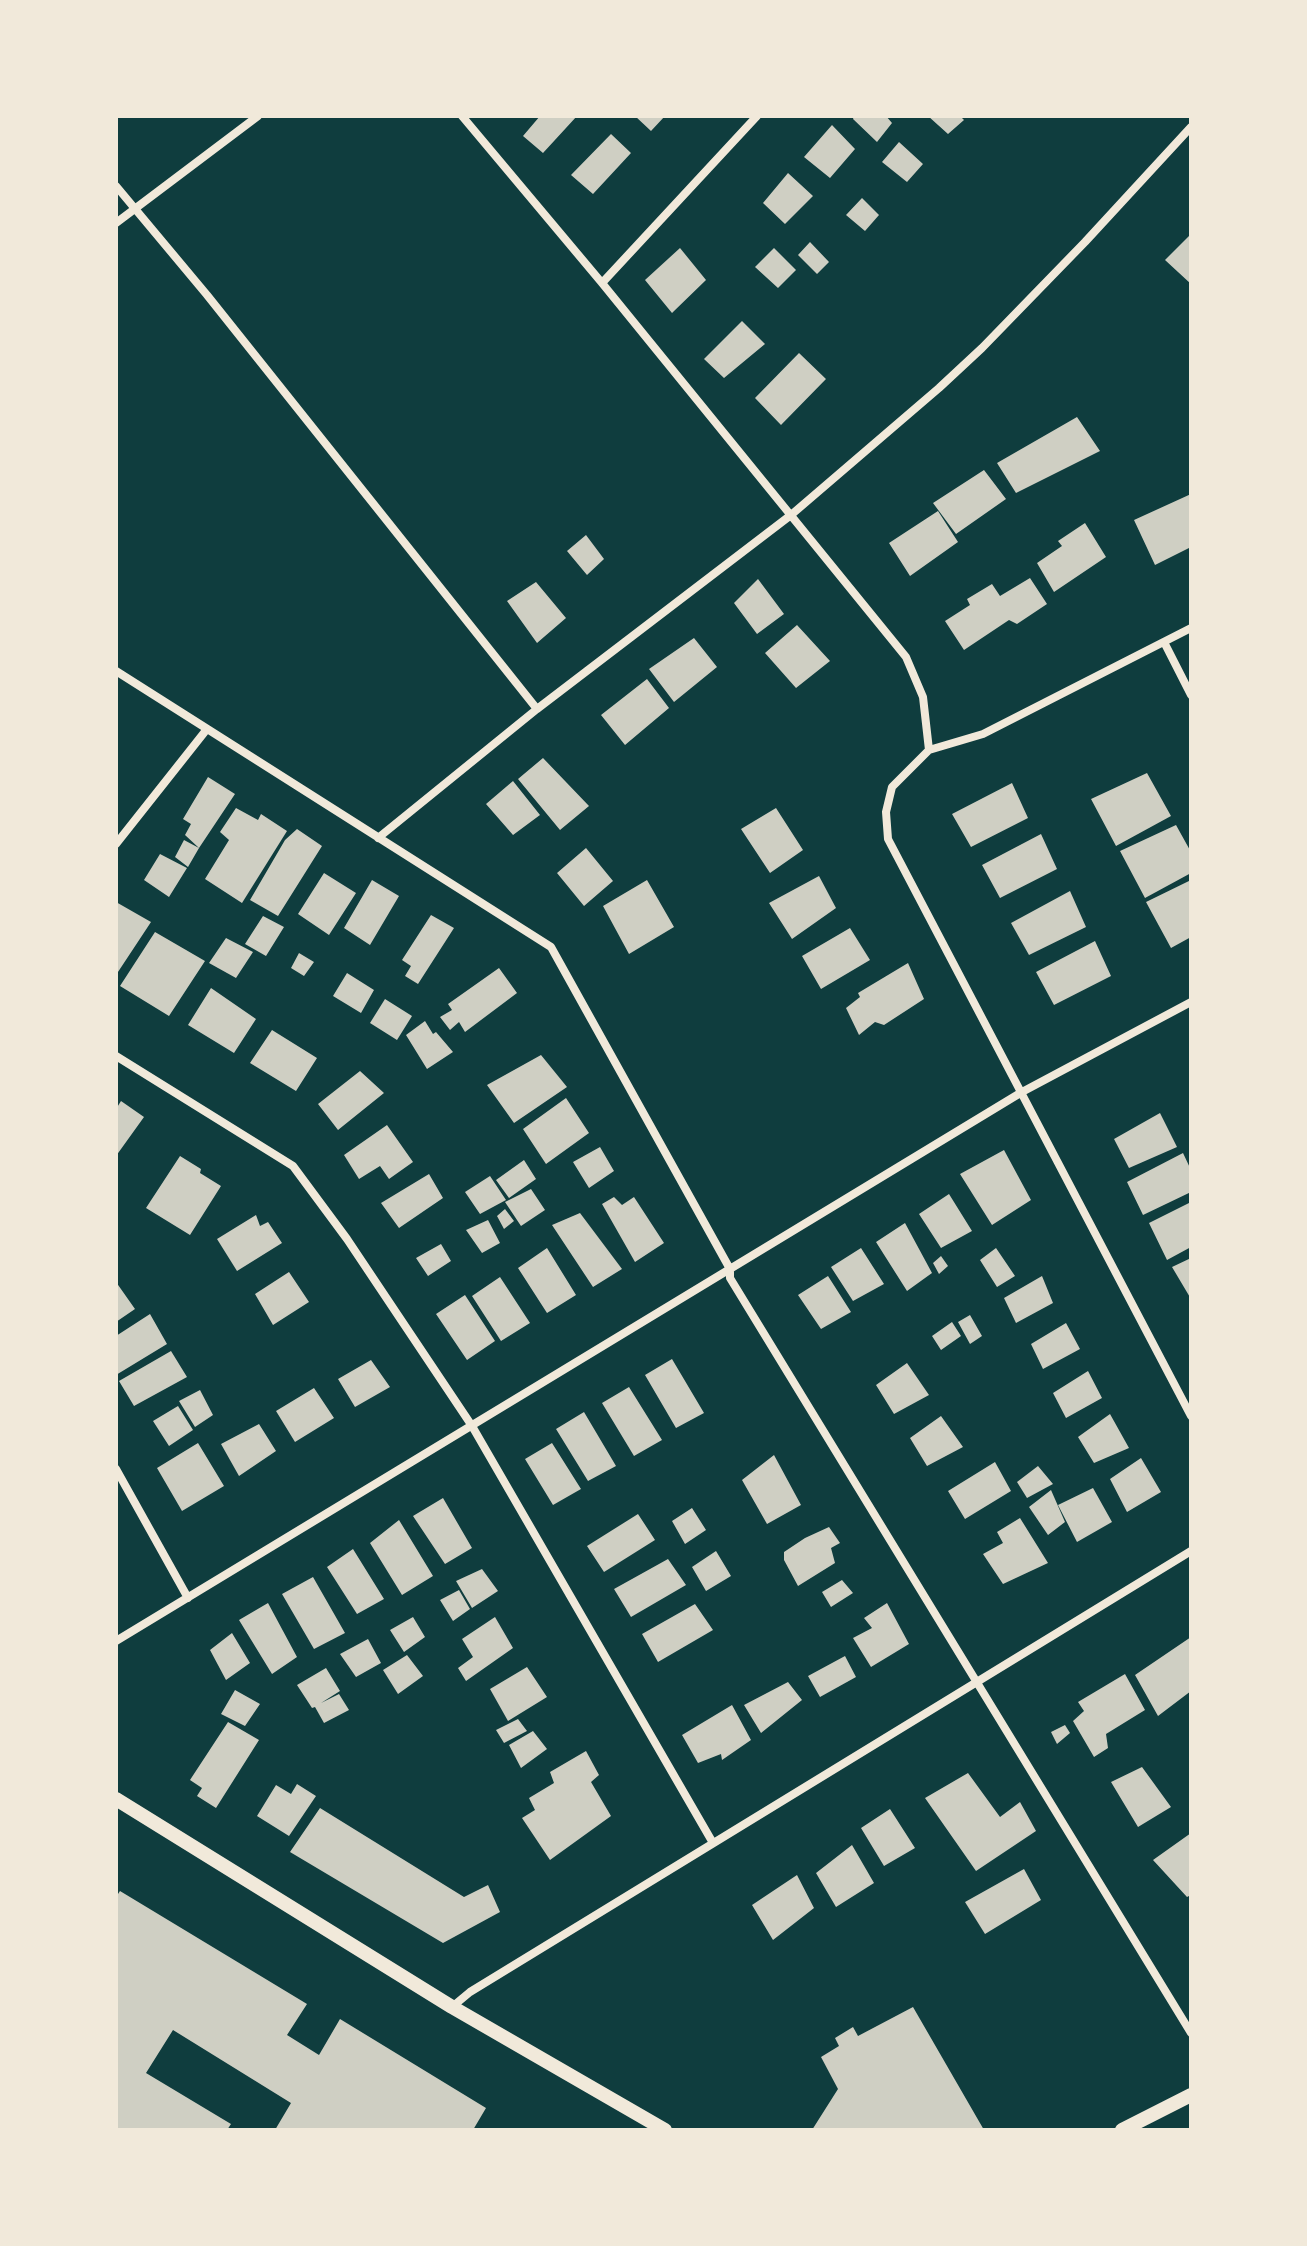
<!DOCTYPE html>
<style>
body{margin:0}
#map{position:relative;width:1307px;height:2246px;overflow:hidden;background:#0f3d3e;font-family:"Public Sans",sans-serif}
canvas{display:block}
.frame{position:absolute;inset:0;border:118px solid #f1e9da;pointer-events:none}
</style>
<div id="map">
<canvas width="1307" height="2246"></canvas>
<div class="frame"></div>
</div>
<script>
const c = document.querySelector('canvas').getContext('2d');
c.lineJoin = 'round';
function paint(path, color) {
  c.fillStyle = color;
  c.fill(path, 'evenodd');
}
function poly(rows) {
  const path = new Path2D();
  for (const r of rows) {
    path.moveTo(r[0], r[1]);
    for (let i = 2; i < r.length; i += 2) path.lineTo(r[i], r[i + 1]);
  }
  return path;
}
function trace(path, color, width, dash) {
  c.strokeStyle = color;
  c.lineWidth = width;
  c.lineCap = dash ? 'butt' : 'round';
  c.setLineDash(dash || []);
  c.stroke(path);
}
const building = poly([
 [540,116,577,116,543,153,523,136],
 [635,116,665,116,651,131],
 [854,116,886,116,892,123,877,142,853,119],
 [928,116,960,116,964,120,948,134],
 [832,125,855,149,830,178,804,157],
 [611,134,631,153,593,194,571,175],
 [899,142,923,164,907,182,882,162],
 [788,173,813,196,785,224,763,203],
 [862,198,879,215,865,231,846,215],
 [1191,234,1191,284,1165,260],
 [810,242,829,262,817,274,798,255],
 [680,248,706,280,672,313,645,280],
 [774,248,796,270,778,288,755,267],
 [742,321,765,344,724,378,704,359],
 [799,353,826,379,781,425,755,398],
 [1077,417,1100,451,1016,493,997,463],
 [984,470,1006,499,956,534,933,503],
 [1191,494,1191,547,1155,565,1134,520],
 [938,511,958,542,910,576,889,543],
 [1085,523,1106,557,1054,592,1037,563,1062,546,1058,541],
 [586,535,604,559,587,575,567,551],
 [1030,578,1047,604,1017,624,1009,620,964,650,945,621,970,605,967,599,992,584,1000,596],
 [758,579,784,614,757,634,734,603],
 [536,582,566,618,537,643,507,601],
 [797,625,830,661,796,688,765,653],
 [694,638,717,667,674,702,649,669],
 [647,679,669,708,625,745,601,715],
 [543,758,589,806,560,830,518,779],
 [1147,773,1171,816,1116,846,1091,799],
 [208,777,235,794,199,848,185,835,191,824,183,819],
 [513,781,540,815,513,835,486,804],
 [1012,783,1028,818,971,847,952,814],
 [236,808,258,820,261,814,287,831,242,903,205,879,229,840,220,832],
 [776,808,803,850,770,873,741,829],
 [1176,825,1191,852,1191,873,1145,898,1120,851],
 [297,829,322,846,278,916,250,900,285,840],
 [1041,834,1057,869,1000,898,982,865],
 [184,840,199,848,188,867,175,857],
 [586,848,613,881,584,906,557,873],
 [160,854,187,868,169,897,144,880],
 [324,873,356,893,329,935,298,914],
 [819,876,836,908,792,939,769,903],
 [372,880,399,896,370,945,344,928],
 [647,880,674,927,629,954,603,906],
 [1191,880,1191,937,1171,948,1146,902],
 [1070,891,1086,927,1029,955,1011,923],
 [116,902,151,922,116,975],
 [431,915,454,928,418,984,405,976,411,966,402,960],
 [263,916,284,927,266,956,245,944],
 [850,928,870,960,821,989,802,956],
 [155,932,205,961,169,1016,120,986],
 [226,938,253,952,236,978,209,963],
 [1095,941,1111,976,1054,1005,1036,972],
 [299,953,314,962,304,976,291,968],
 [908,963,924,999,884,1025,875,1022,859,1035,846,1008,860,997,858,993],
 [499,968,517,993,465,1032,459,1022,450,1030,440,1017,452,1010,448,1004],
 [347,973,374,990,361,1013,333,996],
 [211,988,256,1019,234,1053,188,1025],
 [385,999,412,1016,397,1040,370,1023],
 [425,1021,433,1034,436,1032,453,1052,427,1069,406,1035],
 [272,1030,317,1058,296,1091,250,1063],
 [541,1055,567,1087,514,1123,487,1085],
 [360,1071,384,1093,338,1130,318,1104],
 [566,1098,589,1133,546,1164,523,1129],
 [121,1101,144,1117,116,1156,116,1109],
 [1160,1113,1177,1147,1129,1168,1114,1139],
 [387,1125,413,1162,389,1179,380,1166,359,1179,344,1155],
 [600,1147,614,1171,589,1188,573,1162],
 [1004,1150,1031,1200,992,1225,960,1174],
 [1183,1153,1191,1170,1191,1192,1143,1215,1127,1182],
 [180,1156,201,1169,200,1173,221,1186,190,1235,146,1208],
 [524,1160,536,1179,509,1198,496,1180],
 [429,1174,443,1198,399,1228,381,1203],
 [490,1176,506,1200,480,1214,465,1192],
 [531,1189,545,1210,521,1226,505,1202],
 [949,1194,972,1231,941,1248,919,1214],
 [614,1197,622,1205,634,1197,664,1243,635,1262,602,1204],
 [1191,1202,1191,1247,1167,1260,1149,1223],
 [505,1209,514,1221,504,1229,497,1216],
 [580,1213,622,1269,593,1287,552,1225],
 [256,1215,260,1226,268,1222,282,1243,237,1271,217,1239],
 [488,1220,500,1243,482,1253,466,1230],
 [905,1223,932,1273,907,1291,876,1242],
 [441,1244,451,1261,428,1276,416,1258],
 [547,1248,576,1295,547,1313,518,1268],
 [861,1248,884,1284,853,1301,831,1267],
 [996,1248,1015,1276,997,1287,980,1260],
 [941,1256,948,1266,939,1274,933,1263],
 [1191,1258,1191,1299,1172,1267],
 [289,1272,309,1302,273,1325,255,1294],
 [828,1276,851,1312,821,1329,798,1295],
 [1042,1276,1053,1303,1016,1323,1004,1298],
 [500,1277,530,1323,501,1341,472,1296],
 [116,1282,135,1309,116,1322],
 [465,1295,495,1341,467,1360,436,1314],
 [150,1314,167,1344,116,1375,116,1336],
 [970,1315,982,1336,970,1344,958,1322],
 [952,1322,961,1336,941,1350,932,1336],
 [1066,1323,1080,1349,1043,1369,1031,1344],
 [171,1351,187,1377,134,1406,119,1381],
 [672,1359,704,1413,676,1428,645,1375],
 [371,1360,390,1387,355,1407,338,1379],
 [907,1363,929,1395,894,1414,876,1385],
 [1088,1371,1102,1398,1066,1418,1053,1393],
 [629,1387,662,1440,634,1456,602,1403],
 [314,1388,334,1418,295,1442,276,1411],
 [200,1390,213,1415,195,1427,179,1401],
 [178,1406,193,1430,169,1446,153,1421],
 [584,1412,616,1466,588,1481,556,1429],
 [1110,1414,1129,1448,1094,1463,1078,1437],
 [941,1416,963,1447,927,1466,910,1438],
 [259,1424,276,1451,239,1476,221,1444],
 [198,1443,224,1486,182,1511,157,1468],
 [552,1443,581,1489,553,1505,525,1459],
 [774,1455,801,1505,767,1524,742,1480],
 [1141,1458,1161,1492,1127,1512,1110,1479],
 [995,1462,1011,1491,965,1519,948,1491],
 [1038,1466,1053,1484,1027,1498,1017,1482],
 [1093,1488,1112,1522,1077,1542,1058,1505],
 [1051,1490,1065,1522,1048,1535,1029,1507],
 [443,1498,472,1548,445,1564,413,1516],
 [692,1508,706,1530,685,1544,672,1521],
 [638,1514,655,1540,604,1572,587,1546],
 [1020,1518,1048,1563,1003,1584,983,1554,1003,1543,997,1532],
 [399,1520,433,1576,402,1595,370,1543],
 [829,1527,840,1543,831,1548,835,1563,798,1586,784,1560,784,1552,805,1538],
 [353,1549,384,1599,357,1614,327,1567],
 [716,1551,731,1576,706,1591,692,1567],
 [668,1559,686,1585,631,1617,614,1589],
 [482,1569,498,1591,472,1608,456,1581],
 [313,1577,345,1633,314,1649,282,1594],
 [842,1580,853,1593,831,1607,822,1592],
 [459,1590,470,1609,453,1621,440,1600],
 [268,1603,297,1657,272,1674,239,1620],
 [887,1603,909,1644,871,1667,853,1638,872,1628,864,1618],
 [695,1604,713,1630,658,1662,642,1634],
 [413,1617,425,1637,404,1652,390,1630],
 [495,1617,513,1648,466,1681,458,1668,473,1657,462,1639],
 [232,1633,250,1663,226,1680,210,1650],
 [1191,1637,1191,1691,1158,1716,1135,1675],
 [368,1639,381,1663,356,1677,340,1654],
 [407,1655,423,1676,398,1694,383,1670],
 [845,1656,856,1677,820,1697,808,1676],
 [527,1667,547,1697,508,1721,490,1689],
 [326,1668,340,1691,321,1703,339,1694,349,1710,324,1723,315,1707,312,1708,297,1685],
 [1125,1674,1145,1710,1106,1734,1108,1748,1094,1757,1073,1721,1084,1711,1078,1702],
 [788,1682,802,1700,761,1733,744,1705],
 [235,1690,260,1704,245,1726,221,1714],
 [732,1705,751,1740,722,1760,721,1754,698,1763,682,1735],
 [518,1719,527,1731,504,1743,496,1730],
 [228,1722,259,1740,216,1808,197,1796,202,1788,190,1780],
 [1065,1725,1070,1733,1057,1744,1051,1732],
 [533,1731,547,1749,521,1768,509,1745],
 [586,1751,599,1775,591,1782,611,1816,550,1860,522,1818,535,1810,529,1798,554,1783,550,1772],
 [1142,1767,1171,1807,1138,1827,1111,1782],
 [968,1773,1000,1817,1020,1802,1036,1831,976,1871,925,1798],
 [297,1784,316,1796,289,1836,257,1816,276,1785,291,1794],
 [320,1808,464,1897,488,1885,500,1912,443,1943,290,1852],
 [890,1809,915,1848,884,1866,861,1828],
 [1191,1833,1191,1895,1187,1897,1153,1860],
 [852,1845,874,1883,836,1907,816,1873],
 [1024,1869,1041,1900,985,1934,965,1902],
 [797,1875,814,1908,773,1940,752,1905],
 [120,1891,307,2004,287,2035,319,2055,340,2019,486,2108,473,2130,275,2130,291,2103,173,2030,146,2073,231,2124,227,2130,116,2130,116,1897],
 [913,2007,984,2130,812,2130,838,2089,821,2057,839,2046,835,2038,853,2027,858,2036]
]);
const minor = poly([
 [462,116,602,283,906,657,923,697,929,750],
 [116,186,207,295,537,709],
 [116,223,258,116],
 [602,283,757,116],
 [1191,628,983,734,929,750,892,787,886,812,888,839,1191,1416],
 [1164,642,1191,695],
 [116,671,551,947,730,1269,730,1278,1191,2033],
 [378,838,537,709,791,515,939,388,982,348,1085,242,1191,127],
 [116,844,207,729],
 [116,1056,293,1166,347,1239,472,1426,713,1843],
 [116,1469,188,1598],
 [116,1641,1022,1092,1191,1002],
 [452,2007,470,1992,1191,1551]
]);
const tertiary = poly([
 [116,1799,452,2007,665,2130],
 [1122,2130,1191,2095]
]);
paint(building, '#cfcfc3');
trace(minor, '#f1e9da', 8);
trace(tertiary, '#f1e9da', 14);
</script>
